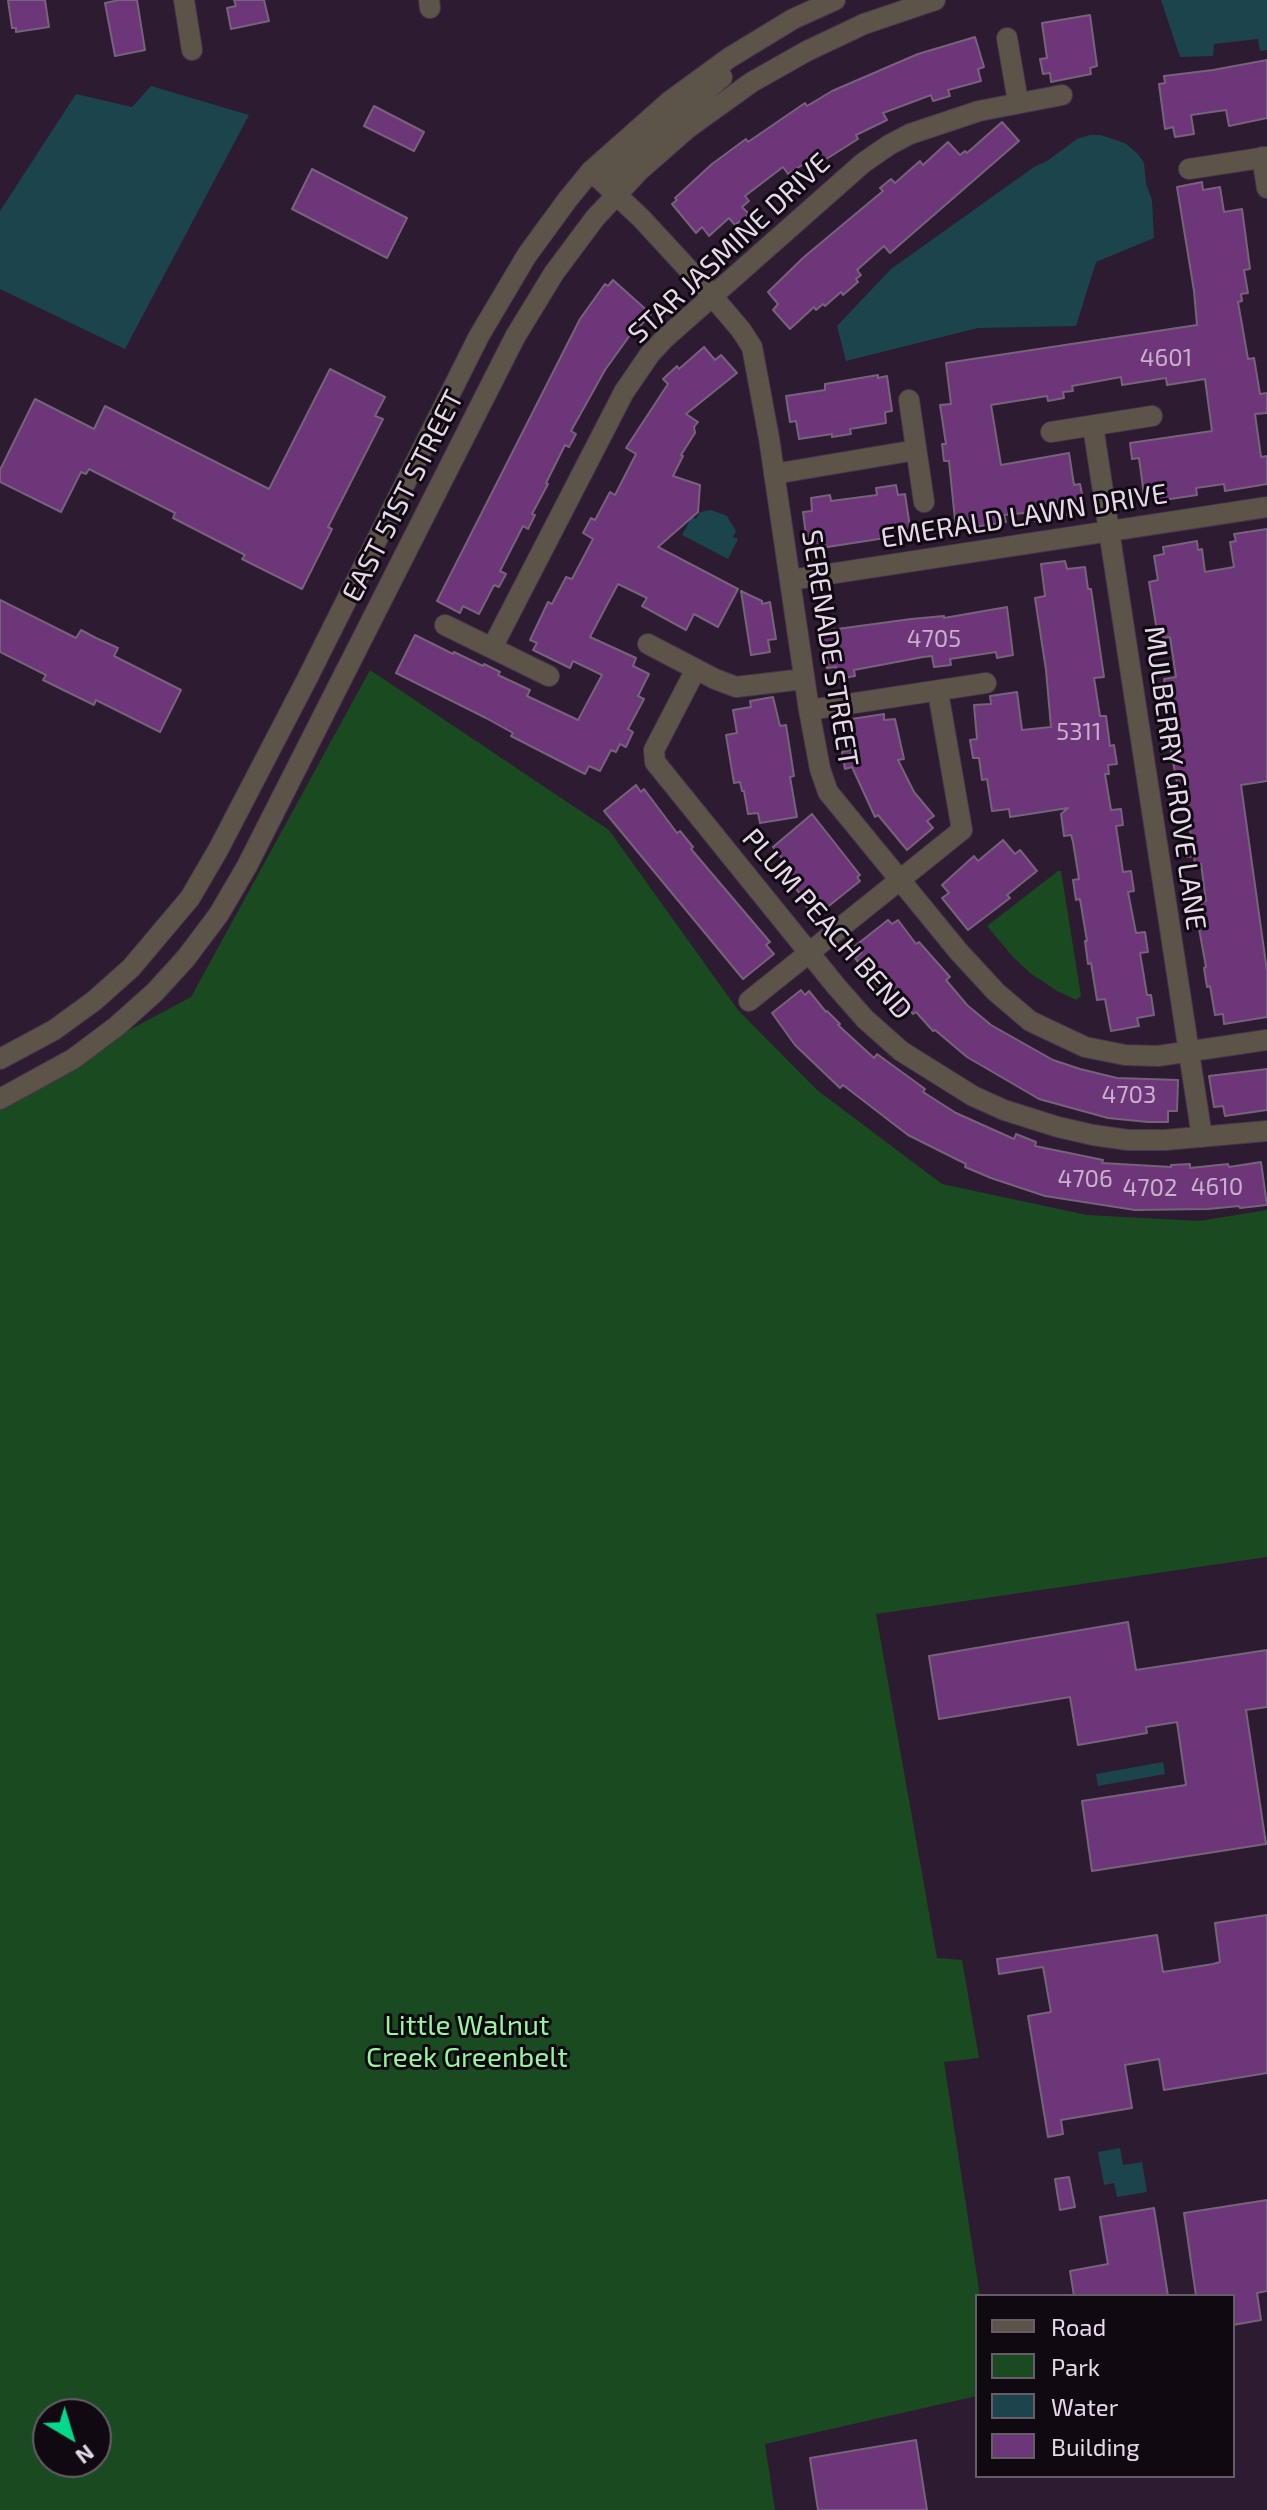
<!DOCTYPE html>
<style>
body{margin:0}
#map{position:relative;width:1267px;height:2510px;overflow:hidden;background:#2d1b31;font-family:"Exo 2",sans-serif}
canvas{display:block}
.legend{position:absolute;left:975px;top:2294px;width:260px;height:184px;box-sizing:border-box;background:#100912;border:2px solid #665d68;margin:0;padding:10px 14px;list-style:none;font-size:24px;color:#e6dae9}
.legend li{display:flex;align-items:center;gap:16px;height:40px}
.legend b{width:40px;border:2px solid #665d68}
.north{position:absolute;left:32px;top:2398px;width:80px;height:80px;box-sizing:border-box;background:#100912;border:2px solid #665d68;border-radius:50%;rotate:142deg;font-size:22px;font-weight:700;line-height:32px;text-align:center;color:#e6dae9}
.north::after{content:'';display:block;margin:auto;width:28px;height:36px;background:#04d98b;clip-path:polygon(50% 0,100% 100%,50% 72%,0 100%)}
</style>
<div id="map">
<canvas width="1267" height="2510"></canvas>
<ul class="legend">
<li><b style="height:10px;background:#5c5448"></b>Road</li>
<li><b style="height:22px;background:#194a20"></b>Park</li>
<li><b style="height:22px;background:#1b444d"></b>Water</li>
<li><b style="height:22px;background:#6c3678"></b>Building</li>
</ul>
<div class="north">N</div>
</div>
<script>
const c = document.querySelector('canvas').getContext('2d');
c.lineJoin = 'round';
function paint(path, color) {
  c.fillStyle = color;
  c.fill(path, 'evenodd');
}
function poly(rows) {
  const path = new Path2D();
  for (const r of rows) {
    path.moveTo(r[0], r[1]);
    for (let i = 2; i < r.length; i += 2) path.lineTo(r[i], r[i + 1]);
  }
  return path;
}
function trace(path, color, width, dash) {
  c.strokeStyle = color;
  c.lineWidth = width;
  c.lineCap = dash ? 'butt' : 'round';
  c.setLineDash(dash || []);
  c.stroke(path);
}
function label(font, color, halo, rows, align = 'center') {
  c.font = font + ' "Exo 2",sans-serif';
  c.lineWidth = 6;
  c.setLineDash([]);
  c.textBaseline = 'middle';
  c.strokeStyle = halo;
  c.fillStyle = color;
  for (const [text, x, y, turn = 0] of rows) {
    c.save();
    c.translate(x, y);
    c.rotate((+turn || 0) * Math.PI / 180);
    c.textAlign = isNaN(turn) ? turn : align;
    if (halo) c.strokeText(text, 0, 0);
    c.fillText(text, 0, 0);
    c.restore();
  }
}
const green = poly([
 [370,670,609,830,738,1010,817,1090,942,1184,1087,1215,1199,1221,1267,1210,1267,1557,876,1614,937,1958,962,1960,979,2058,944,2062,980,2296,977,2296,977,2396,765,2444,775,2510,0,2510,0,1099,191,997],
 [48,2414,96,2414,96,2462,48,2462],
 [1058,871,1061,871,1081,996,1076,1000,1057,991,1030,973,1013,957,987,926]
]);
const water = poly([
 [1161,0,1267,0,1267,50,1260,51,1258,39,1214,44,1213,56,1180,57],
 [151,86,249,115,125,349,0,289,0,211,76,94,132,107],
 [1090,135,1100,135,1125,143,1138,154,1144,163,1146,184,1152,200,1154,238,1096,262,1076,326,978,328,846,361,837,326,891,269,1034,167,1047,161,1077,139],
 [711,510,727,516,736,531,733,537,738,539,728,559,682,535,692,517,696,519,700,512],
 [1163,1762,1165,1774,1098,1786,1096,1774],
 [1120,2148,1123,2165,1142,2162,1147,2192,1117,2197,1114,2183,1104,2185,1098,2152]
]);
const building = poly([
 [8,0,45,0,49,27,16,32,16,28,12,28,8,0],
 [119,0,137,0,145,50,115,56,105,3,119,0],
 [234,0,264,0,269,21,231,29,227,8,236,6,234,0],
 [1090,15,1097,66,1090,68,1091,74,1051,82,1050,73,1043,74,1040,59,1047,58,1042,23,1090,15],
 [975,37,984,67,978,69,981,81,948,90,950,96,933,101,931,95,883,113,887,120,856,135,858,139,820,163,815,157,788,174,783,167,745,196,749,201,742,207,749,214,735,225,729,218,709,236,702,227,696,233,672,204,677,200,675,198,712,164,746,139,748,142,805,103,807,106,832,91,918,54,975,37],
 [1267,60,1267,118,1229,126,1226,110,1191,115,1194,134,1175,137,1173,127,1165,129,1159,84,1165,83,1164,76,1213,70,1267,60],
 [374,106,424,132,414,151,364,126,374,106],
 [1002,122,1019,141,890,253,884,246,857,270,861,275,856,279,858,282,843,295,841,292,825,306,823,304,816,310,814,307,790,329,773,310,778,304,768,292,804,257,883,191,880,188,891,179,895,183,920,161,923,165,948,142,960,155,965,151,967,153,1002,122],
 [312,169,407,218,387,258,292,209,312,169],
 [1202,182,1203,190,1220,187,1224,212,1242,209,1250,269,1244,270,1248,293,1241,294,1242,301,1238,302,1248,359,1254,358,1260,394,1267,393,1267,413,1255,414,1261,457,1267,456,1267,484,1225,491,1224,484,1196,488,1197,495,1157,501,1156,493,1144,495,1139,458,1132,459,1130,443,1212,431,1205,379,1167,385,1166,378,1122,385,1121,377,1072,386,1073,391,1063,392,1064,398,1048,401,1047,396,991,405,1001,465,1069,453,1074,485,1080,484,1084,504,1066,507,1067,515,1035,521,1034,512,1004,515,1006,522,956,530,949,461,944,461,942,444,946,444,940,405,951,404,946,363,1197,325,1194,291,1177,187,1202,182],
 [613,280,651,314,640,326,638,324,605,370,571,431,576,434,569,447,565,445,546,483,548,484,532,514,535,515,528,529,523,526,500,571,506,574,499,587,494,585,479,614,463,606,460,613,437,601,580,319,605,284,608,286,613,280],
 [704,347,715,360,721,355,737,373,686,414,698,422,694,427,695,433,681,455,683,456,673,476,700,485,698,512,658,547,738,589,718,627,694,614,686,630,642,606,647,598,618,584,590,637,636,658,633,666,649,674,638,696,644,699,628,729,633,732,626,747,620,744,616,752,611,750,600,771,589,766,585,774,511,736,513,733,486,718,396,673,415,635,453,654,454,652,483,666,484,664,500,672,498,675,530,690,527,696,578,720,602,675,573,661,570,668,533,650,537,643,530,640,548,602,552,604,566,577,572,579,593,539,583,533,591,518,595,520,610,492,615,495,636,454,626,448,668,384,663,379,677,366,679,369,704,347],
 [330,369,385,397,375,416,383,419,328,527,332,529,302,589,242,559,245,555,173,518,175,513,89,469,86,474,81,472,61,512,0,482,0,470,35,399,94,429,105,406,269,489,330,369],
 [878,375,878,378,887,376,892,411,885,412,886,423,850,429,851,434,832,437,832,434,799,439,796,421,790,422,786,396,825,390,825,384,878,375],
 [896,485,898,495,905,494,911,534,808,550,803,512,812,511,811,498,830,495,831,501,877,495,876,488,896,485],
 [1267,529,1267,781,1241,785,1267,971,1267,1017,1224,1024,1223,1014,1215,1015,1210,986,1207,987,1204,968,1206,967,1196,912,1202,911,1201,902,1206,901,1201,864,1195,865,1194,856,1187,857,1184,839,1191,838,1185,792,1179,793,1169,741,1172,741,1164,679,1176,677,1170,637,1163,638,1162,630,1157,631,1149,582,1158,580,1154,556,1164,554,1163,547,1197,541,1198,550,1202,549,1205,572,1234,567,1230,542,1236,541,1234,534,1267,529],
 [1065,561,1067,569,1085,567,1088,589,1091,589,1104,677,1094,678,1100,716,1106,716,1110,746,1114,745,1117,764,1108,765,1109,774,1105,774,1111,810,1121,809,1123,825,1116,826,1123,872,1131,871,1134,891,1128,892,1136,933,1145,932,1148,952,1140,953,1147,995,1151,995,1154,1015,1137,1018,1139,1026,1111,1031,1105,999,1097,1000,1091,963,1088,964,1085,941,1087,941,1080,899,1076,900,1073,880,1079,879,1073,842,1071,835,1064,836,1061,814,1068,808,1010,817,1009,809,992,811,987,779,982,780,979,758,973,758,970,740,977,739,974,705,991,704,990,696,1017,692,1022,730,1051,727,1046,670,1035,598,1045,596,1041,564,1065,561],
 [741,591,762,601,762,604,770,602,776,639,768,640,770,652,751,655,741,591],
 [0,600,76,638,81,630,96,638,118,648,114,656,181,690,160,732,96,700,94,705,43,680,46,675,0,652,0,600],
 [1007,607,1013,655,997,658,996,652,950,659,951,665,934,667,932,656,923,657,854,670,855,676,838,679,836,667,827,668,822,634,830,632,830,630,911,619,944,616,944,618,1007,607],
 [773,697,780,726,786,725,794,776,790,777,797,817,760,823,758,813,748,814,744,791,742,791,740,782,734,783,726,735,737,733,733,710,751,707,750,701,773,697],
 [884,714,884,720,895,719,904,759,898,760,914,792,934,816,927,821,933,828,907,850,878,815,875,817,852,767,845,769,842,752,850,750,845,720,884,714],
 [636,785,641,792,644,789,677,833,680,831,693,847,691,849,770,942,766,945,774,954,743,979,604,811,636,785],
 [812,814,860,875,857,877,860,881,820,913,815,907,810,911,800,898,802,896,782,872,789,867,773,847,812,814],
 [1003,840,1015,854,1020,850,1037,871,1007,895,1010,898,968,930,942,898,949,893,942,885,974,856,978,861,1003,840],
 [888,920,892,924,898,920,916,944,919,942,950,977,946,980,967,1005,991,1025,1053,1060,1080,1069,1117,1078,1178,1080,1177,1111,1168,1111,1168,1122,1148,1122,1108,1118,1039,1099,967,1057,935,1030,933,1031,916,1012,913,1014,908,1008,900,1014,855,958,861,953,855,946,888,920],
 [801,990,805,995,809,991,826,1012,827,1011,840,1024,838,1025,874,1058,877,1054,925,1089,923,1092,956,1113,1014,1139,1016,1134,1036,1142,1035,1146,1103,1160,1102,1163,1171,1167,1171,1165,1190,1164,1190,1168,1228,1164,1229,1167,1261,1162,1267,1205,1240,1208,1239,1206,1208,1209,1135,1210,1045,1196,991,1178,965,1167,966,1164,908,1135,843,1085,840,1088,795,1045,772,1013,801,990],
 [1267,1069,1267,1110,1225,1116,1223,1106,1214,1107,1209,1076,1267,1069],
 [1128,1622,1136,1670,1267,1650,1267,1707,1246,1710,1266,1844,1092,1871,1082,1801,1186,1785,1177,1722,1146,1727,1147,1733,1078,1745,1070,1697,939,1719,929,1656,1128,1622],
 [1267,1915,1267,2073,1164,2090,1159,2059,1125,2065,1132,2108,1061,2120,1063,2134,1048,2137,1028,2016,1051,2012,1043,1967,999,1974,997,1959,1157,1935,1163,1972,1213,1964,1220,1962,1215,1923,1267,1915],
 [1069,2177,1075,2207,1060,2210,1055,2179,1069,2177],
 [1267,2200,1267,2291,1257,2293,1261,2320,1233,2325,1233,2296,1196,2296,1184,2213,1267,2200],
 [1154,2208,1168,2296,1074,2296,1070,2271,1108,2264,1100,2217,1154,2208],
 [916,2440,927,2510,818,2510,810,2458,916,2440]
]);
const minor = poly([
 [184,0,192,50],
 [429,0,430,8],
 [1007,38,1018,102],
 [1262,157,1267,188],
 [1189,169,1267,157],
 [591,171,641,218,702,284,741,330,752,347,769,438,809,710,820,769,828,792,959,952,996,992,1030,1021,1085,1047,1125,1055,1158,1056,1267,1040],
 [605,183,637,149,722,77],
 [909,400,924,502],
 [1093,426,1202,1137],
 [1051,432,1152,416],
 [774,474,916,450],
 [790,580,1267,507],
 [445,625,549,676],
 [648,644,715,679,736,687,804,679],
 [492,648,624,392,650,354,665,338,863,163,889,145,910,134,979,111,1062,95],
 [696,669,654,750,655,762,836,986,865,1019,901,1051,973,1096,1004,1110,1058,1127,1093,1135,1128,1140,1165,1140,1267,1131],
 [809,710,986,683],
 [749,1001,962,830,938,692],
 [0,1059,54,1030,94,1001,131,968,190,898,218,850,307,679,479,336,527,255,568,199,591,171,670,101,729,58,793,19,835,0],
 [0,1099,73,1059,117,1026,155,992,186,958,219,914,247,866,515,337,554,273,595,218,640,170,688,128,752,82,807,51,864,24,935,0]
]);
const numberNames = [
 ["4601",1166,358],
 ["4705",934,639],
 ["5311",1079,732],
 ["4703",1129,1095],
 ["4706",1085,1179],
 ["4610",1217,1187],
 ["4702",1150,1188]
];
const streetNames = [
 ["STAR JASMINE DRIVE",729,248,-43],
 ["EAST 51ST STREET",403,496,-63],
 ["EMERALD LAWN DRIVE",1024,516,-9],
 ["SERENADE STREET",830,648,81],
 ["MULBERRY GROVE LANE",1175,778,82],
 ["PLUM PEACH BEND",827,924,49]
];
const parkNames = [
 ["Little Walnut",467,2026],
 ["Creek Greenbelt",467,2058]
];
paint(green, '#194a20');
paint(water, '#1b444d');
paint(building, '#6c3678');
trace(building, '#77627c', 2);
trace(minor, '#47364b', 22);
trace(minor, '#5c5448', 20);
label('24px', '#c8b1cd', null, numberNames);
label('28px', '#e6dae9', '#100912', streetNames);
label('28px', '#96f69f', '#100912', parkNames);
</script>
